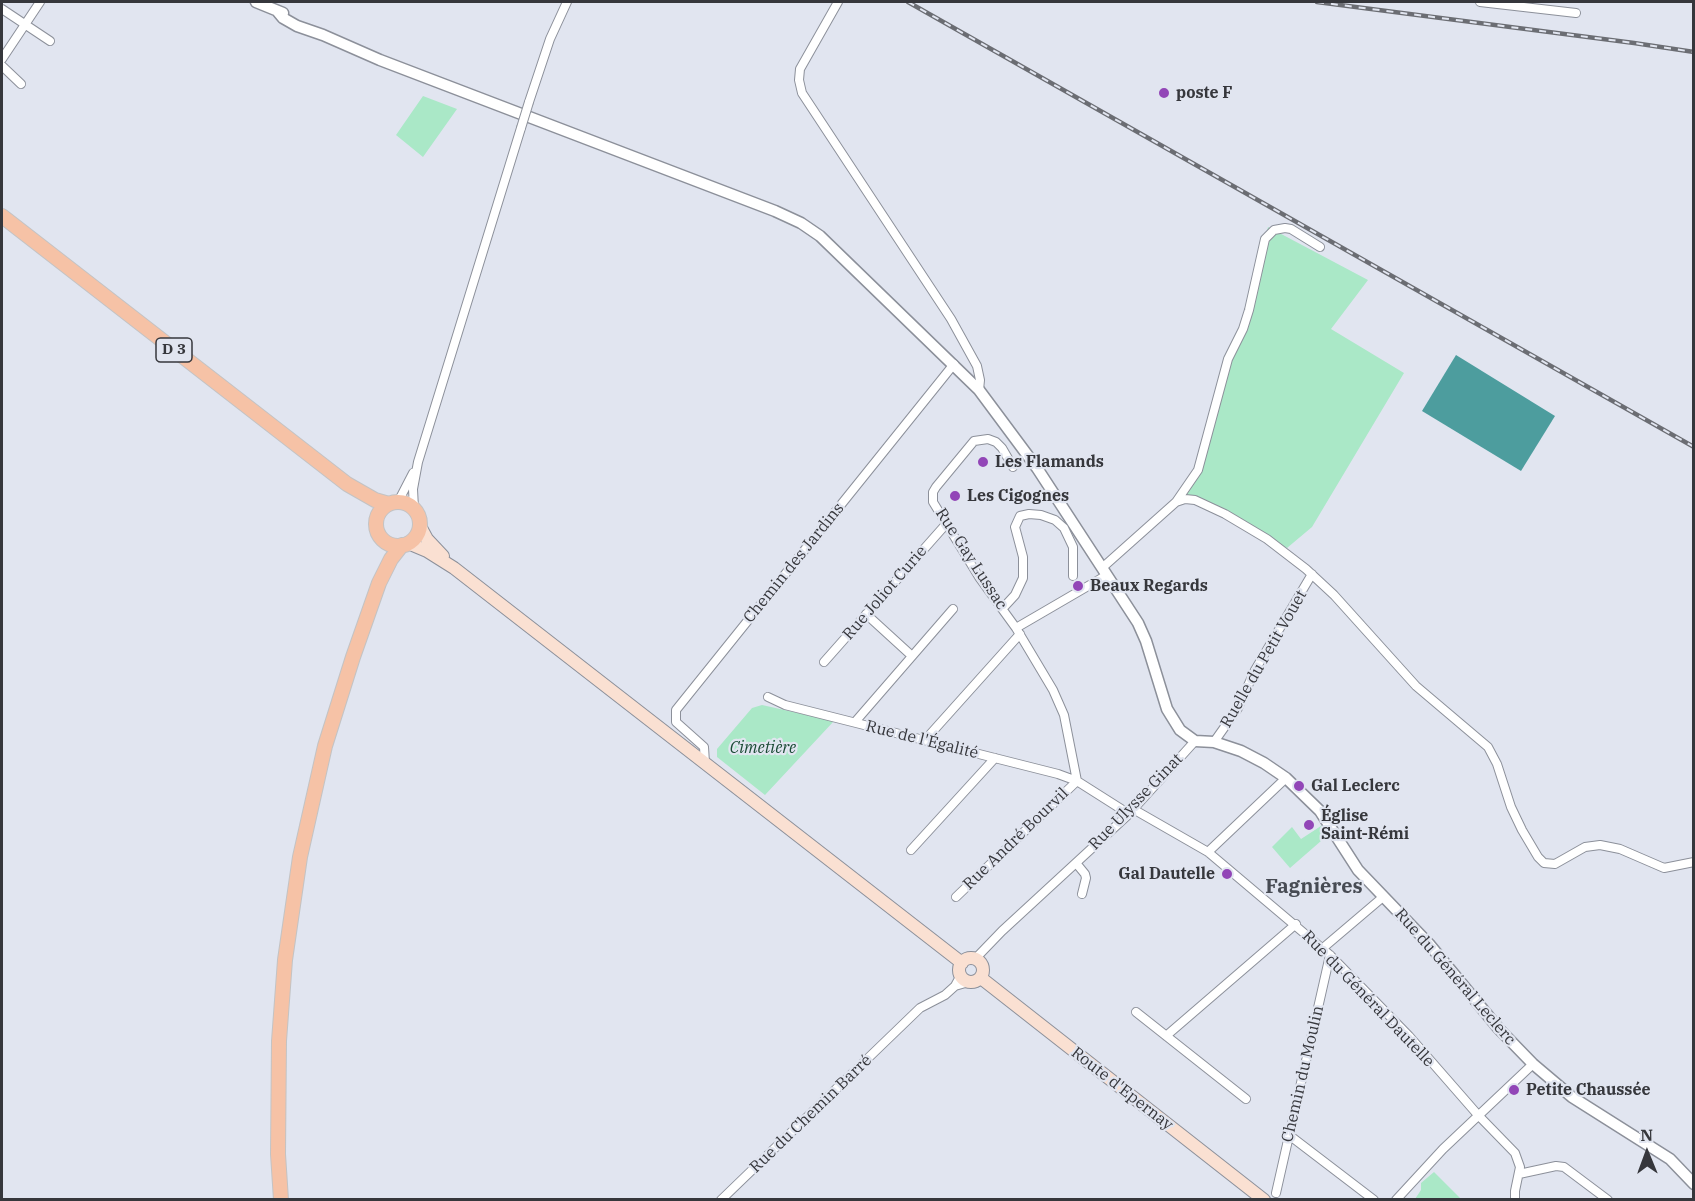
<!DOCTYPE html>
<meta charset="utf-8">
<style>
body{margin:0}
#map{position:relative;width:1695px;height:1201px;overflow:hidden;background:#e1e5f0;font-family:"IBM Plex Serif",serif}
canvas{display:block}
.frame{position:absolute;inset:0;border:3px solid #36373c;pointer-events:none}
.north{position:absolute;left:1617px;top:1123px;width:60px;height:60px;-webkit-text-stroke:4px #e1e5f0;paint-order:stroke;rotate:359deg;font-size:16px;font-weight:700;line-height:24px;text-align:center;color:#36373c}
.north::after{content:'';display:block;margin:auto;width:21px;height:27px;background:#36373c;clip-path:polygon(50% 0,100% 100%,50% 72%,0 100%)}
</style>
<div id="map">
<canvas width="1695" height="1201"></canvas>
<div class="frame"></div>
<div class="north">N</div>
</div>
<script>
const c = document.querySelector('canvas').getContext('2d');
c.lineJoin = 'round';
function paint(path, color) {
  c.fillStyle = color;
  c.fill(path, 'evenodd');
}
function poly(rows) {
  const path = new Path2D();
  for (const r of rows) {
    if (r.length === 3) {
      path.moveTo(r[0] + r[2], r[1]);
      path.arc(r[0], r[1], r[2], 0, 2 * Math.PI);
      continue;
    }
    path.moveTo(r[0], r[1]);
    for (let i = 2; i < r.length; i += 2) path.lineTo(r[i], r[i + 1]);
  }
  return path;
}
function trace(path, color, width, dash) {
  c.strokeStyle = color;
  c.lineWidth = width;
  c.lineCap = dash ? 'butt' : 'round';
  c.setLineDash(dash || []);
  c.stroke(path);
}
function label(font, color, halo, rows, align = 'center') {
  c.font = font + ' "IBM Plex Serif",serif';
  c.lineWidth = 4.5;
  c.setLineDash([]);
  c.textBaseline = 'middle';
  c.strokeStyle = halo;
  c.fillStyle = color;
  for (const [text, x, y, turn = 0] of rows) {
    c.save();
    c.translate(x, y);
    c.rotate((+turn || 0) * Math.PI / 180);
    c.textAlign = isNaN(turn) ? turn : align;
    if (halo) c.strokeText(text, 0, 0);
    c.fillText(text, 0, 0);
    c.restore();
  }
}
const green = poly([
 [423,96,457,109,423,157,396,135],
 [1268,227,1368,280,1331,329,1404,373,1312,527,1287,548,1185,499,1256,277],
 [762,705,834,721,765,795,717,757,717,749,752,708],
 [1324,824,1329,834,1290,868,1272,847,1292,827,1301,839],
 [1434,1172,1461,1199,1415,1199,1421,1190,1421,1183]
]);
const water = poly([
 [1456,355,1555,416,1521,471,1422,411]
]);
const minor = poly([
 [838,2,800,69,799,80,802,93,951,319,977,366,980,380,979,390],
 [1480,2,1576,13],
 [2,9,50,41],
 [2,59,40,2],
 [2,66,21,84],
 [529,102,550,39,567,2],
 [1013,467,1002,448,996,442,988,439,974,441,936,487,933,492,933,502,979,577,1016,628,1053,690,1064,715,1077,781,1129,814],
 [398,502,413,473],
 [1176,502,1185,499,1195,500,1225,514,1267,539,1306,569,1334,595,1416,686,1488,747,1497,764,1511,807,1522,830,1538,857,1544,863,1555,864,1585,847,1600,845,1620,849,1664,868,1694,862],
 [414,508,413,489,418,462,521,128],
 [1102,568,1176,502,1198,470,1228,359,1243,329,1249,310,1265,239,1274,230,1285,228,1291,229,1320,247],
 [1003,608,1015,595,1023,578,1023,557,1015,527,1020,516,1029,514,1041,515,1055,520,1064,528,1073,547,1073,576],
 [866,614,912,656],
 [1016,628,1107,575],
 [824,662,947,523],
 [768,697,785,705,1058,774,1077,781,956,897],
 [855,722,953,609],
 [925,740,1020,634],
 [1214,742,1238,708,1255,670,1312,574],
 [705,763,704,747,676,722,676,710,954,364],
 [1133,809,1208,852,1330,955,1409,1036,1478,1115,1515,1153,1520,1167,1515,1191,1515,1200],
 [911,850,995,758],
 [1208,852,1286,778],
 [1076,863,1085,874,1086,878,1082,894],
 [1323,948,1383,897],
 [975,959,1002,931,1129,814,1195,741],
 [961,975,955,986,969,982],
 [1136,1012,1246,1099],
 [1166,1036,1296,924],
 [1289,1135,1374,1200],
 [1519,1174,1556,1166,1564,1167,1608,1200],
 [1276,1193,1330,955],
 [721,1200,920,1008,945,995,955,986],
 [1396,1200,1443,1149,1533,1064]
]);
const tertiary = poly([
 [256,2,283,13],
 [278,12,283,18,297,26,323,35,380,60,775,211,801,223,820,236,979,390,1037,468,1138,623,1146,641,1167,709,1180,730,1195,741,1214,742,1241,751,1264,763,1286,778,1320,811,1358,870,1429,944,1499,1029,1533,1064,1572,1097,1670,1159,1694,1184]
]);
const secondary = poly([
 [420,526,427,539,443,556],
 [408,543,427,551,454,568,962,963],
 [971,970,12],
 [981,978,1264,1200]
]);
const primary = poly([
 [2,216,347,484,375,500,389,504],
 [398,524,22],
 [281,1200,278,1154,279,1041,285,960,300,857,325,746,353,657,379,583,391,559,402,545]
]);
const rail = poly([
 [908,2,1694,447],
 [1317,2,1634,43,1694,52]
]);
const minorBridge = poly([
 [521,128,529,102]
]);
const markers = [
 [1164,93,6,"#9246b7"],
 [983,462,6,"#9246b7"],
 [955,496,6,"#9246b7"],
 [1078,586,6,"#9246b7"],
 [1299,786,6,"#9246b7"],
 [1309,825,6,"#9246b7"],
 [1227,874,6,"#9246b7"],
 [1514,1090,6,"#9246b7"]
];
const shields = [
 [174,350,36]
];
const shieldNames = [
 ["D 3",174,350]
];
const poiNames = [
 ["poste F",1176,93],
 ["Les Flamands",995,462],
 ["Les Cigognes",967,496],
 ["Beaux Regards",1090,586],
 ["Gal Leclerc",1311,786],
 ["Église",1321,816],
 ["Saint-Rémi",1321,834],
 ["Gal Dautelle",1215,874,"right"],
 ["Petite Chaussée",1526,1090]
];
const streetNames = [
 ["Rue Gay Lussac",971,559,57],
 ["Chemin des Jardins",794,563,-51],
 ["Rue Joliot Curie",885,593,-49],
 ["Ruelle du Petit Vouet",1264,659,-60],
 ["Rue de l'Égalité",922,740,14],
 ["Rue Ulysse Ginat",1136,802,-46],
 ["Rue André Bourvil",1016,839,-44],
 ["Rue du Général Leclerc",1455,977,49],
 ["Rue du Général Dautelle",1368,999,46],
 ["Chemin du Moulin",1303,1074,-77],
 ["Route d'Epernay",1122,1089,38],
 ["Rue du Chemin Barré",811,1114,-44]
];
const parkNames = [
 ["Cimetière",763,748]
];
const quarterNames = [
 ["Fagnières",1314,887]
];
paint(green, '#aae8c7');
paint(water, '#4d9d9e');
trace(minor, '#8c909a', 10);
trace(tertiary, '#8c909a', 13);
trace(secondary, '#8c909a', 14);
trace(primary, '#c3c3c4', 16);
trace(minor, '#fff', 8);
trace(tertiary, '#fff', 10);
trace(secondary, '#fae0d2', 12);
trace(primary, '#f6c2a6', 14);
trace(rail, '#6b6d73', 4.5);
trace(rail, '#e1e5f0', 2, [7]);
trace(minorBridge, '#8c909a', 10, []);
trace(minorBridge, '#fff', 8);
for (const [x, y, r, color] of markers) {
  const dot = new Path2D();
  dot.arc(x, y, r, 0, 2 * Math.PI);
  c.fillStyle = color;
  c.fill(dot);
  trace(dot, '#e1e5f0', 2);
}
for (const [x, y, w] of shields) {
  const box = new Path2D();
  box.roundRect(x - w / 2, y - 12, w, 24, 4.5);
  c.fillStyle = '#e1e5f0';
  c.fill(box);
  trace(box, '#36373c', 1.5);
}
label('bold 15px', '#36373c', null, shieldNames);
label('bold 16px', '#36373c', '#e1e5f0', poiNames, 'left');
label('16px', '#36373c', '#e1e5f0', streetNames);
label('italic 16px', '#1a4a34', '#e1e5f0', parkNames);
label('bold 20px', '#474b53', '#e1e5f0', quarterNames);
</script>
